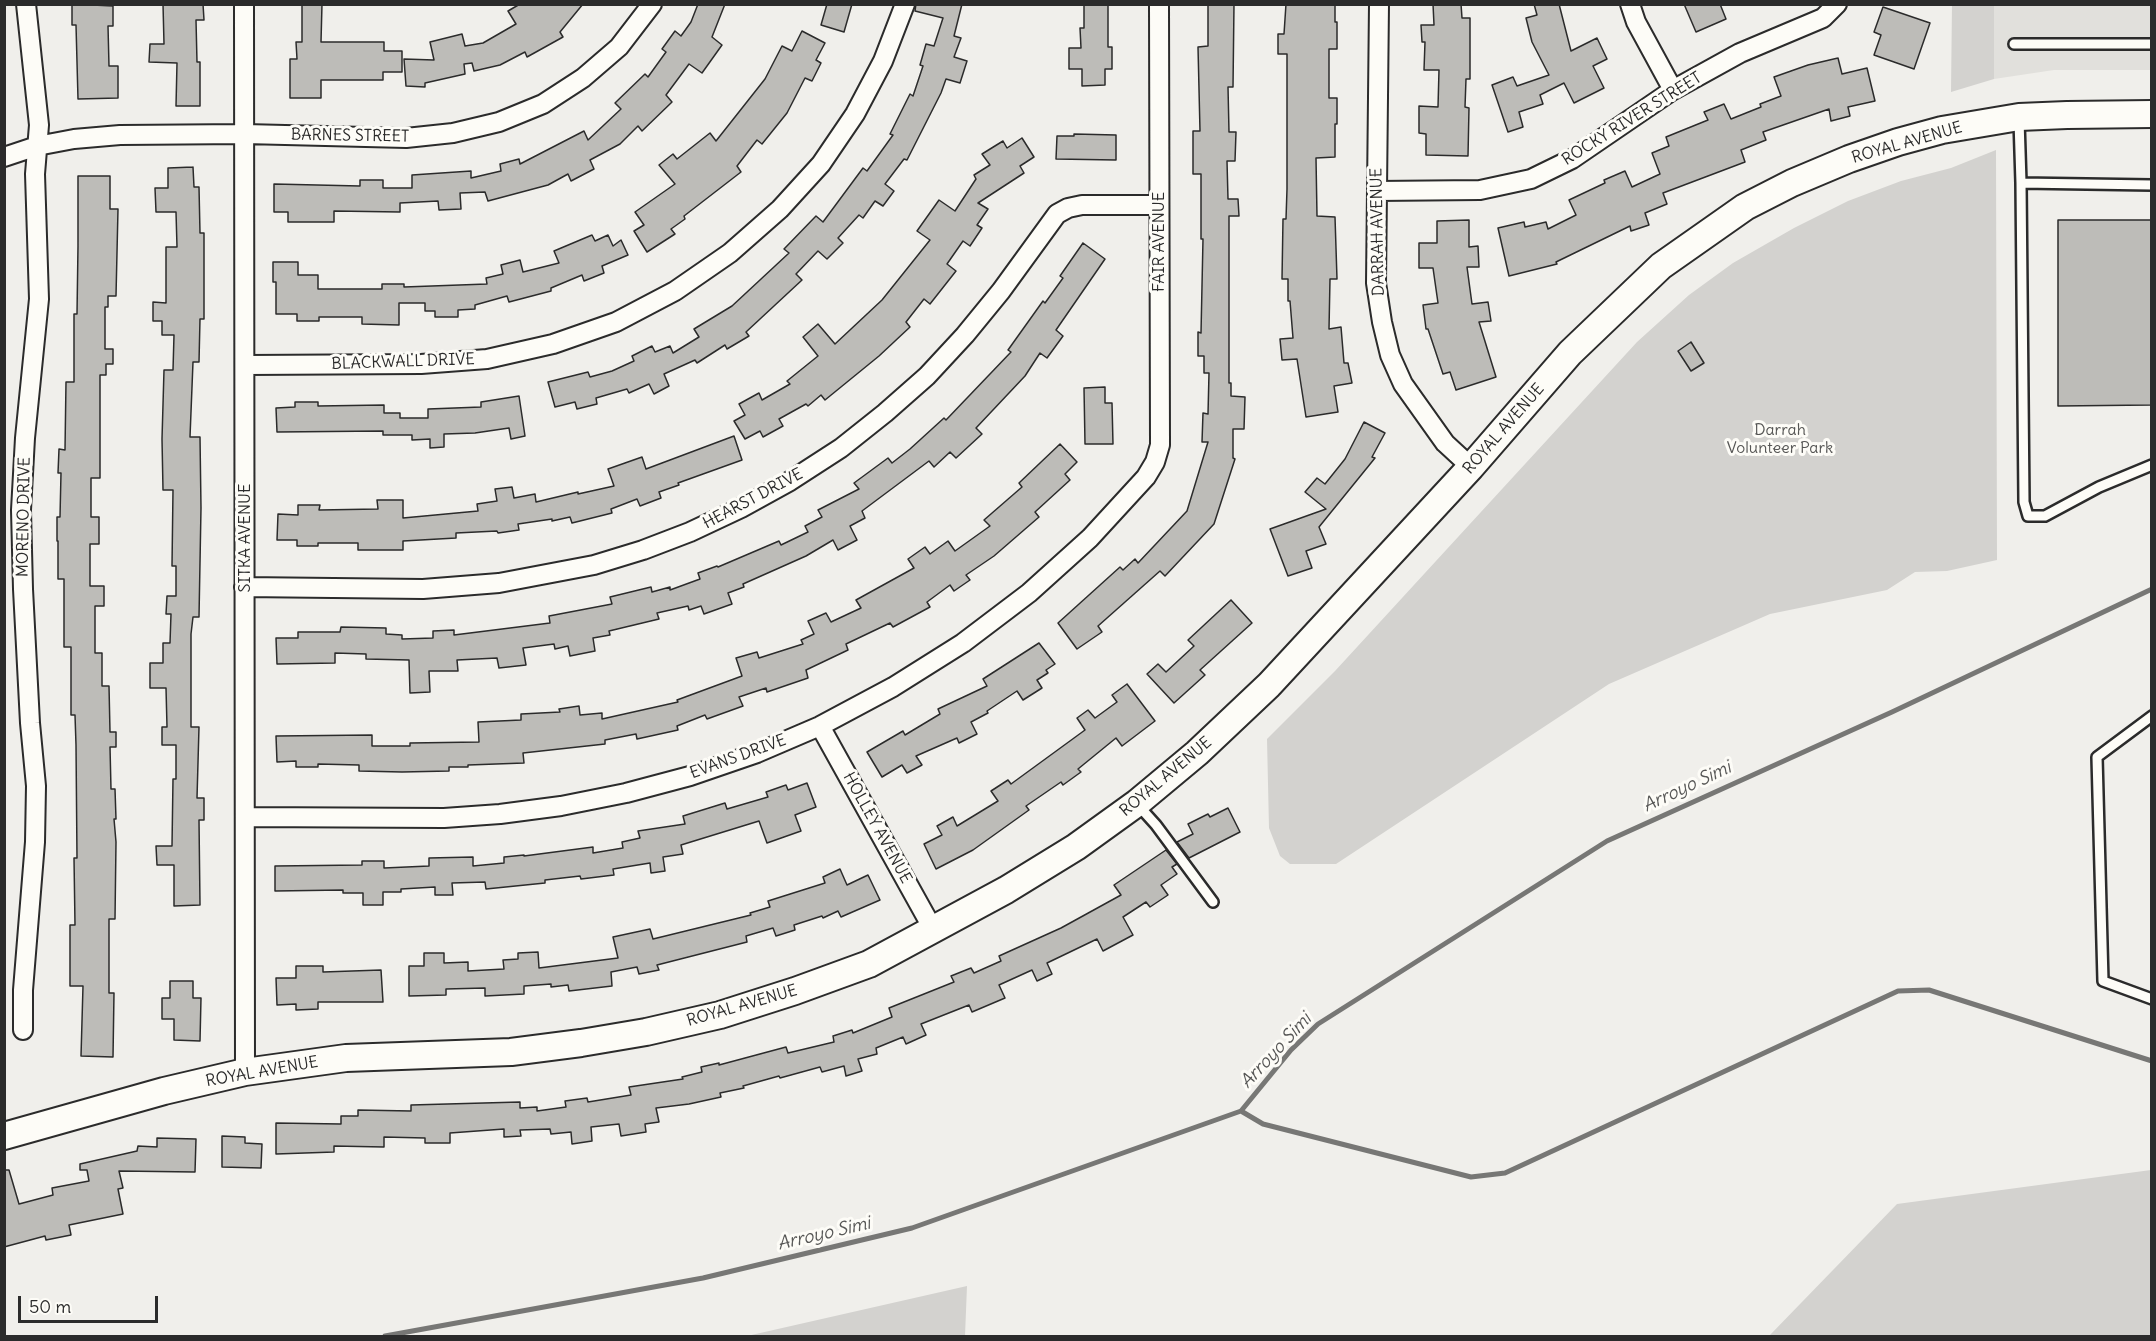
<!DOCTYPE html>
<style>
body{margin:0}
#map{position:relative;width:2156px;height:1341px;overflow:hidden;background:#f0efeb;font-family:Delius,sans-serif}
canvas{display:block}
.frame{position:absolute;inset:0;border:6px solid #2b2b2b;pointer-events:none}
.scale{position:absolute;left:18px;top:1296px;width:140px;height:27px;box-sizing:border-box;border:3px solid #2b2b2b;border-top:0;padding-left:8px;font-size:18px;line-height:21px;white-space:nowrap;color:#2b2b2b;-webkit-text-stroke:4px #fdfcf7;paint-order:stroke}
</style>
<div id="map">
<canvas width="2156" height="1341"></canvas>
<div class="frame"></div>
<div class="scale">50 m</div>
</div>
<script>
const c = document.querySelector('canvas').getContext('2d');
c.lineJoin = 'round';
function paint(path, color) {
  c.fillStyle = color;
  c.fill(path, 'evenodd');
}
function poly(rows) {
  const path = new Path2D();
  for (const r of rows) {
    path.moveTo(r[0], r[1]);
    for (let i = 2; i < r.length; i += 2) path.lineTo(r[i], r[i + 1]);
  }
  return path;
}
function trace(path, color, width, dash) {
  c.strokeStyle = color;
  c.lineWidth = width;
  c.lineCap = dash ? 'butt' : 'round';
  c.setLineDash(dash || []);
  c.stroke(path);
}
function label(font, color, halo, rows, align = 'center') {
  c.font = font + ' Delius,sans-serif';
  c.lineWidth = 6;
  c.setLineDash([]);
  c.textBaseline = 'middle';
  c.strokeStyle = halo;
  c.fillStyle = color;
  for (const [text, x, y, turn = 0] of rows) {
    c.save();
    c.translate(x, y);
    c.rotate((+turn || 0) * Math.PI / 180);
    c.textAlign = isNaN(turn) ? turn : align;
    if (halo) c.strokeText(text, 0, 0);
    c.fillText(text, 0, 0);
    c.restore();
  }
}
const built = poly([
 [1994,5,2151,5,2151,70,2054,70,1994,79]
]);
const green = poly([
 [1952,4,1994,5,1994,79,1951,92],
 [1996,150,1997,560,1947,571,1915,572,1887,590,1770,614,1609,684,1336,864,1290,864,1280,856,1269,828,1267,739,1335,671,1637,342,1689,295,1733,263,1794,228,1848,201,1901,181,1951,168],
 [2151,1170,2151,1336,1769,1336,1897,1204],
 [967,1286,965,1336,747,1336]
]);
const stream = poly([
 [1241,1111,1263,1124,1471,1177,1505,1173,1898,991,1929,990,2152,1061],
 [385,1336,703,1278,912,1228,1241,1111,1291,1050,1318,1024,1607,841,1892,712,2152,589]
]);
const building = poly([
 [72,4,113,6,113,26,108,26,109,66,118,66,118,98,78,99,76,25,72,25,72,4],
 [163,4,203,4,204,20,196,20,197,62,200,62,200,106,176,106,177,63,149,62,150,44,164,44,163,4],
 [302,4,322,4,321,42,384,42,384,51,402,51,402,72,383,72,383,80,321,80,321,98,290,98,290,59,297,59,296,42,302,42,302,4],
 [520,4,583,4,560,32,563,37,527,57,525,52,500,65,474,71,472,63,464,64,465,74,425,83,425,87,406,86,404,59,434,60,430,42,462,34,465,46,483,43,516,24,508,11,520,4],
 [698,4,725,4,712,37,722,45,702,73,689,64,666,95,672,102,642,131,638,126,620,144,590,160,594,169,571,181,568,174,548,185,488,201,485,192,460,193,461,209,439,210,438,201,400,203,400,212,334,211,334,222,288,222,288,212,274,212,274,184,360,186,360,180,383,180,383,188,412,188,412,175,471,171,471,178,501,171,500,164,519,159,520,164,584,131,588,140,621,109,615,103,645,74,648,77,666,52,662,49,675,31,681,36,691,22,698,4],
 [827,4,852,4,844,32,821,25,827,4],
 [916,4,962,4,954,36,961,38,954,57,967,61,960,83,946,79,941,93,907,160,904,159,885,184,894,191,883,206,875,201,863,218,859,215,838,238,843,243,827,259,818,251,796,274,802,280,746,332,749,336,727,349,725,345,697,363,695,360,664,374,669,386,654,394,649,384,629,393,627,389,596,398,597,404,577,409,575,402,555,407,548,382,588,372,590,377,612,371,634,361,632,356,652,346,655,352,670,346,673,353,699,337,694,329,732,306,789,253,784,249,816,216,823,222,863,168,867,171,893,135,890,134,910,94,913,96,923,66,920,65,926,44,934,46,943,18,915,11,916,4],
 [1084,4,1108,4,1108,47,1112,47,1112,69,1105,69,1105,85,1082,86,1082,69,1069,69,1069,48,1081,48,1080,28,1084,28,1084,4],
 [1208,4,1234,4,1233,87,1228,87,1229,132,1236,132,1235,161,1227,161,1228,199,1238,199,1239,216,1229,216,1229,383,1231,383,1231,396,1245,397,1244,429,1233,429,1233,458,1235,459,1214,524,1165,576,1160,571,1098,626,1102,632,1077,649,1058,623,1120,567,1123,570,1135,559,1138,563,1187,511,1208,442,1202,442,1203,413,1208,414,1209,373,1204,373,1204,356,1198,356,1198,332,1201,333,1203,239,1201,239,1201,174,1193,174,1193,131,1200,131,1198,47,1208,46,1208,4],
 [1286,4,1335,4,1335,22,1337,22,1337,49,1329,49,1329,98,1337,98,1337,124,1335,124,1335,157,1316,158,1317,216,1335,217,1337,279,1330,279,1329,329,1341,327,1344,363,1348,363,1352,383,1334,386,1338,412,1306,417,1297,359,1282,360,1280,339,1293,338,1290,301,1288,301,1288,279,1282,279,1283,219,1286,219,1287,189,1287,54,1278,54,1278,34,1284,34,1286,4],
 [1433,4,1461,4,1462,18,1470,18,1470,79,1466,79,1465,107,1469,108,1468,156,1426,155,1426,134,1419,133,1419,106,1438,107,1439,70,1424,70,1425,42,1422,42,1421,25,1434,25,1433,4],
 [1534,4,1559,4,1571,51,1597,38,1607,59,1593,66,1604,88,1574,103,1564,83,1540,95,1543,104,1519,112,1523,127,1508,132,1492,85,1513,77,1517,86,1549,75,1532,42,1526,18,1537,15,1534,4],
 [1684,4,1720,4,1726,19,1696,32,1684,4],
 [1883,7,1930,23,1914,69,1874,55,1881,35,1874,32,1883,7],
 [802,31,825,43,816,60,821,63,812,81,805,78,787,113,762,144,757,140,737,166,741,172,684,216,685,219,671,229,675,234,647,252,634,231,644,225,635,212,675,184,659,165,673,154,677,159,710,133,716,141,765,79,782,46,792,51,802,31],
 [1838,58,1842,74,1867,68,1875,101,1848,107,1850,116,1831,121,1829,109,1763,132,1766,140,1741,150,1745,162,1663,193,1667,204,1645,213,1649,225,1631,231,1630,226,1556,262,1557,264,1509,276,1498,228,1524,222,1525,227,1546,222,1548,229,1576,215,1569,200,1605,183,1604,180,1625,171,1632,187,1660,174,1652,153,1669,146,1666,137,1708,120,1704,112,1724,104,1731,119,1761,107,1760,104,1781,96,1774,77,1808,65,1838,58],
 [1074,134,1116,135,1116,160,1056,159,1057,136,1074,136,1074,134],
 [1022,138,1034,157,1020,166,1024,173,978,203,988,209,977,225,982,228,970,246,963,241,947,264,956,271,930,304,924,299,906,322,910,327,879,356,825,400,821,395,808,406,806,404,779,419,783,426,763,437,760,431,745,439,734,421,745,415,739,404,759,393,762,400,790,384,787,381,818,356,803,337,818,324,835,344,882,300,930,240,917,231,939,200,955,211,976,179,974,175,990,165,982,154,1003,141,1007,148,1022,138],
 [193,167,194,187,199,187,200,233,204,233,204,319,200,319,199,362,193,362,190,437,200,437,201,508,199,617,193,617,191,634,191,727,199,727,197,798,204,798,204,820,199,820,200,905,174,906,174,865,157,865,156,846,172,846,173,779,176,779,176,745,162,745,162,727,167,727,166,688,150,688,150,663,163,663,163,643,170,643,171,614,166,614,167,596,176,596,176,566,172,566,173,490,163,490,162,439,164,370,173,370,174,335,162,335,162,321,153,321,153,302,166,303,166,247,177,247,176,212,156,212,155,188,168,188,168,168,193,167],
 [78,176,110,176,110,209,118,209,116,296,108,296,108,307,105,307,105,349,113,349,113,364,106,364,106,375,100,375,100,478,91,478,91,517,99,517,99,544,90,544,90,586,104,586,104,606,95,606,95,653,102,653,102,686,109,686,110,732,116,732,116,747,110,747,111,789,115,789,116,819,114,819,116,842,115,919,109,919,109,993,114,993,113,1057,81,1056,83,986,70,986,70,925,75,925,74,858,77,858,76,745,75,715,71,715,71,647,64,647,64,579,58,579,58,541,57,541,57,517,60,517,61,473,58,473,59,449,65,450,66,382,74,382,74,314,77,314,78,246,78,176],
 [1469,220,1469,247,1478,246,1479,267,1467,267,1472,304,1488,302,1491,321,1479,322,1496,377,1456,390,1450,372,1443,374,1428,329,1426,329,1423,305,1438,303,1433,268,1419,268,1419,243,1437,243,1437,221,1469,220],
 [2058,220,2151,220,2151,405,2058,406,2058,220],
 [592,235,595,241,608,235,613,246,621,240,628,255,602,266,604,273,584,281,582,275,551,288,551,291,509,302,507,296,475,305,475,309,458,310,458,317,435,317,435,311,425,311,425,303,399,303,399,325,362,324,362,317,319,317,319,321,297,321,297,314,276,314,276,282,273,282,273,262,298,262,298,275,318,275,318,289,382,289,382,284,404,284,404,287,487,284,486,278,503,274,501,265,520,260,523,272,559,263,554,251,592,235],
 [1083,243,1105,259,1056,330,1063,336,1047,358,1040,353,1025,376,976,428,982,434,956,458,950,452,934,467,929,461,862,511,865,518,850,526,857,540,838,550,833,540,806,556,743,584,744,587,728,593,732,604,704,614,701,606,689,610,688,606,657,613,659,619,609,631,610,635,593,638,595,651,570,656,568,646,555,649,554,644,523,648,526,665,499,668,497,658,457,660,458,671,429,671,430,692,410,693,409,660,366,659,366,654,335,653,335,663,277,664,276,638,298,638,298,632,340,632,341,627,386,628,386,634,402,635,402,639,433,638,433,631,454,630,454,635,550,623,549,616,612,604,610,597,651,587,652,592,670,587,670,590,700,579,698,573,717,566,718,567,779,541,781,545,808,532,805,526,822,517,818,510,859,489,854,483,888,458,892,463,910,449,944,418,946,420,1011,352,1008,350,1043,301,1045,303,1063,278,1060,276,1083,243],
 [1691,342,1704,363,1691,371,1678,351,1691,342],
 [1105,387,1105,403,1112,403,1113,444,1085,444,1084,388,1105,387],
 [519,396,525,436,511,439,509,428,475,433,444,434,444,447,430,448,430,439,412,440,412,435,383,435,383,431,277,432,276,408,295,407,295,402,318,402,318,406,384,405,384,413,400,413,400,418,428,418,428,409,481,407,481,402,519,396],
 [1364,422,1385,433,1372,457,1375,458,1319,527,1326,544,1306,551,1312,568,1288,576,1270,529,1326,509,1305,492,1317,478,1325,484,1345,459,1364,422],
 [734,436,742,460,678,483,679,485,659,492,661,498,640,506,637,499,611,509,612,513,572,523,570,517,552,521,552,519,518,524,519,530,498,533,497,531,456,533,456,538,403,541,403,550,358,550,358,543,318,543,318,546,297,546,297,540,277,540,278,514,298,515,298,505,320,505,319,510,378,509,377,500,403,500,403,518,478,511,477,504,497,501,495,489,512,487,514,498,535,494,536,502,578,492,578,494,614,486,608,469,642,457,646,469,734,436],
 [1060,444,1077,462,1065,474,1070,480,1035,512,1039,517,994,556,966,575,970,580,954,591,950,585,927,602,930,607,893,627,890,623,846,644,848,650,806,670,808,678,767,692,766,688,739,697,743,706,707,719,705,715,677,726,678,730,637,739,636,734,605,740,605,744,523,753,524,763,468,765,468,767,449,767,449,771,402,772,359,771,359,765,318,764,318,767,296,767,296,761,277,762,276,736,372,735,372,746,410,746,410,743,479,742,478,722,521,720,521,714,560,712,559,709,579,706,580,715,602,713,602,719,678,702,677,700,742,676,736,658,757,652,759,658,803,644,801,640,814,634,808,621,826,613,831,622,861,608,856,600,914,568,908,559,925,547,930,554,948,541,955,551,990,526,984,520,1022,487,1019,483,1060,444],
 [1231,600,1252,623,1200,670,1205,675,1174,703,1147,674,1158,664,1166,672,1194,646,1188,640,1231,600],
 [1039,643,1055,664,1046,670,1048,673,1037,680,1042,688,1023,700,1017,691,987,711,988,713,971,722,977,734,959,743,957,738,916,756,922,765,907,773,902,765,882,777,867,752,903,731,905,735,940,714,938,709,987,686,983,679,1039,643],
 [1127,684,1155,721,1122,746,1116,738,1078,769,1081,772,1063,785,1061,782,1026,806,1029,810,973,850,936,869,924,844,942,835,937,826,953,817,957,826,998,801,991,791,1008,780,1011,784,1085,730,1077,718,1088,710,1095,718,1117,702,1112,695,1127,684],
 [807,783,816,807,795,815,801,831,767,843,759,821,681,845,683,854,663,857,665,871,651,873,650,863,613,869,614,875,581,879,580,876,545,880,545,883,486,889,485,882,452,883,453,895,435,895,435,887,401,889,401,892,383,892,383,905,363,905,363,893,343,893,343,890,275,891,275,866,362,865,362,861,384,861,384,868,429,866,429,858,473,857,473,866,504,863,504,857,524,855,524,856,593,847,593,853,623,848,622,842,640,838,638,831,685,824,683,816,725,803,727,809,768,797,766,792,786,785,788,790,807,783],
 [1228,808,1240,832,1189,858,1177,842,1193,834,1188,824,1208,814,1210,817,1228,808],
 [1166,850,1177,864,1172,867,1177,874,1161,885,1168,895,1150,907,1146,902,1123,917,1133,935,1103,951,1097,939,1047,963,1052,974,1037,981,1032,970,999,985,1005,998,972,1012,969,1005,921,1024,926,1035,906,1044,903,1037,876,1048,877,1054,858,1059,862,1071,846,1076,844,1066,822,1072,820,1067,780,1078,779,1076,743,1086,744,1088,720,1093,721,1097,689,1104,656,1108,659,1122,645,1124,646,1132,621,1136,619,1124,591,1127,592,1141,572,1144,571,1132,551,1134,550,1129,520,1130,521,1136,504,1137,504,1129,450,1133,450,1143,425,1143,425,1138,384,1137,384,1147,334,1146,334,1152,276,1154,276,1123,341,1124,341,1116,358,1116,358,1110,411,1111,411,1105,520,1102,520,1108,537,1107,537,1111,566,1107,565,1101,587,1098,588,1102,631,1095,629,1087,683,1079,682,1077,702,1072,701,1067,719,1063,719,1065,786,1047,788,1053,834,1042,833,1036,852,1030,853,1033,892,1017,889,1008,954,982,951,976,971,968,974,973,1001,961,999,956,1061,928,1121,895,1114,885,1166,850],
 [840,869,847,885,868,875,880,900,841,917,838,911,823,918,822,916,794,925,795,930,776,936,773,928,746,936,747,942,657,965,659,970,639,974,637,967,611,972,612,986,569,991,568,985,551,987,551,984,524,986,524,994,485,996,485,988,446,989,446,995,409,996,409,966,424,966,424,953,444,953,444,963,468,962,468,971,504,969,503,960,518,959,518,953,538,952,539,968,618,958,613,937,650,929,653,939,751,915,750,913,770,907,768,901,825,883,823,877,840,869],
 [296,966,323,966,323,972,381,970,383,1002,318,1002,318,1009,296,1010,296,1004,277,1005,276,978,296,978,296,966],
 [170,981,193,981,193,998,201,998,200,1041,174,1040,174,1019,162,1019,162,998,170,998,170,981],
 [222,1136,245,1137,245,1143,262,1144,261,1168,222,1167,222,1136],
 [157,1138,196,1139,195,1172,119,1171,123,1188,118,1189,123,1214,69,1225,71,1235,46,1240,45,1236,4,1247,4,1170,9,1170,19,1204,53,1195,52,1188,89,1181,87,1170,80,1170,80,1164,137,1151,138,1146,157,1147,157,1138]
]);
const service = poly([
 [2014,44,2152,44],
 [2019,120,2021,183],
 [2152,185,2021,183,2024,502,2028,516,2045,516,2099,487,2152,465],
 [2152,716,2097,757,2103,981,2152,999],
 [1138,805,1156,825,1213,902]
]);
const minor = poly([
 [244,4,245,1072],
 [1379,4,1376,283,1382,322,1390,355,1403,384,1445,443,1471,467],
 [1630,4,1636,22,1673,90],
 [4,157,37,146,74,139,120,135,245,134,406,138,453,133,499,122,543,104,583,78,619,47,652,4],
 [1377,191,1480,190,1531,179,1572,159,1673,90,1740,53,1823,18,1837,4],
 [246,365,421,364,487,359,553,344,616,322,675,291,730,253,780,209,821,164,855,114,883,61,905,4],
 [244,587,423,589,499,583,594,565,643,550,690,532,741,508,790,481,841,448,885,413,927,376,965,335,1001,291,1057,214,1068,208,1082,205,1159,205],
 [820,726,934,931],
 [245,817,444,818,500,814,561,806,626,793,690,776,757,753,820,726,893,687,963,643,1029,593,1090,538,1146,477,1155,462,1160,445,1159,4],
 [23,1030,23,990,35,842,36,786,30,723,23,589,21,510,25,438,39,299,35,174,39,125,26,4]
]);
const secondary = poly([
 [4,1136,164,1091,245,1072,346,1058,511,1052,581,1043,646,1032,720,1015,795,991,869,964,1006,890,1076,847,1137,803,1197,753,1269,685,1471,467,1570,353,1661,266,1745,207,1792,183,1849,159,1898,142,1942,130,2019,117,2067,115,2152,114]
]);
const streetNames = [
 ["ROCKY RIVER STREET",1632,119,-32],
 ["BARNES STREET",350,136,1],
 ["ROYAL AVENUE",1907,143,-16],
 ["DARRAH AVENUE",1378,232,-91],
 ["FAIR AVENUE",1159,242,-90],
 ["BLACKWALL DRIVE",403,362,-2],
 ["ROYAL AVENUE",1504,429,-49],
 ["HEARST DRIVE",753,499,-28],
 ["MORENO DRIVE",24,517,-89],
 ["SITKA AVENUE",245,538,-90],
 ["EVANS DRIVE",738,757,-20],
 ["ROYAL AVENUE",1166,777,-40],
 ["HOLLEY AVENUE",877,828,61],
 ["ROYAL AVENUE",742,1006,-16],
 ["ROYAL AVENUE",262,1072,-10]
];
const parkNames = [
 ["Darrah",1780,430],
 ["Volunteer Park",1780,448]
];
const waterNames = [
 ["Arroyo Simi",1687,787,-25],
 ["Arroyo Simi",1276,1051,-47],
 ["Arroyo Simi",824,1234,-13]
];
paint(built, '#e1e0dc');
paint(green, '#d3d2cf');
trace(stream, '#777775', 5);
paint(building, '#bdbcb8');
trace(building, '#2b2b2b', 1.5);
trace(service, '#2b2b2b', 14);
trace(minor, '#2b2b2b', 22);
trace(secondary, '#2b2b2b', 30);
trace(service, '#fdfcf7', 9);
trace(minor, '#fdfcf7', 18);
trace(secondary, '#fdfcf7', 26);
label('16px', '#2b2b2b', '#fdfcf7', streetNames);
label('16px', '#555554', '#fdfcf7', parkNames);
label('italic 18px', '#575756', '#fdfcf7', waterNames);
</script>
